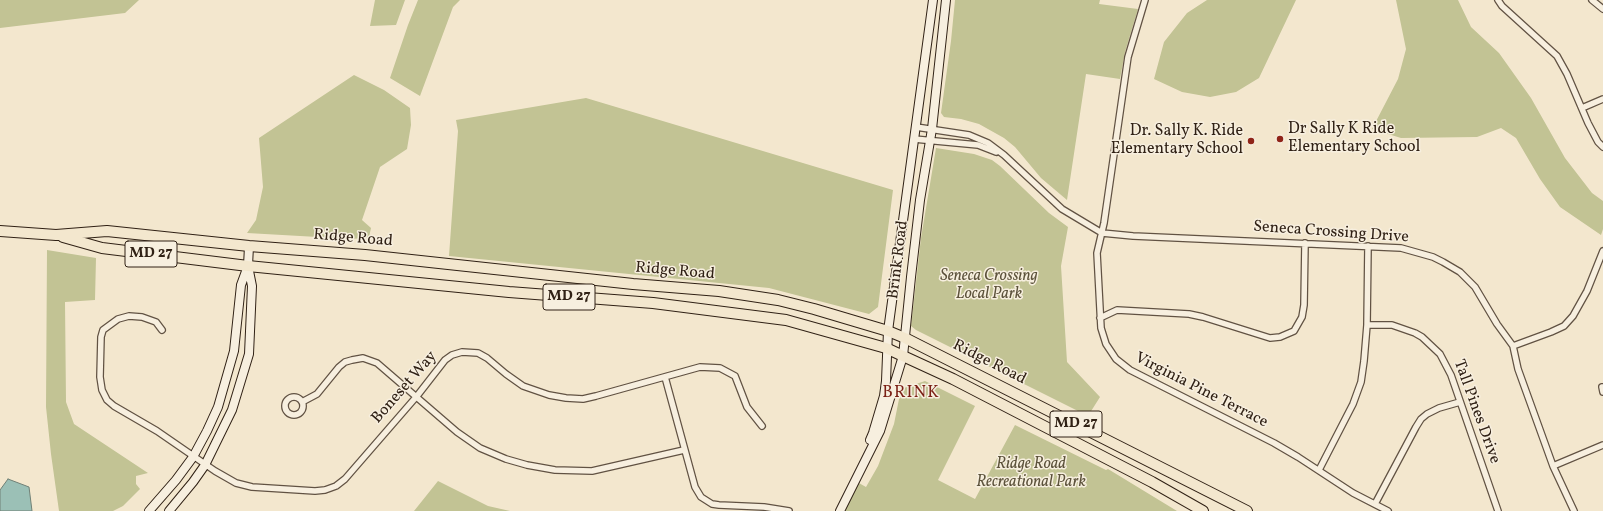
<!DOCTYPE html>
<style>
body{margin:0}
canvas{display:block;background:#f3e7ce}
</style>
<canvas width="1603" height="511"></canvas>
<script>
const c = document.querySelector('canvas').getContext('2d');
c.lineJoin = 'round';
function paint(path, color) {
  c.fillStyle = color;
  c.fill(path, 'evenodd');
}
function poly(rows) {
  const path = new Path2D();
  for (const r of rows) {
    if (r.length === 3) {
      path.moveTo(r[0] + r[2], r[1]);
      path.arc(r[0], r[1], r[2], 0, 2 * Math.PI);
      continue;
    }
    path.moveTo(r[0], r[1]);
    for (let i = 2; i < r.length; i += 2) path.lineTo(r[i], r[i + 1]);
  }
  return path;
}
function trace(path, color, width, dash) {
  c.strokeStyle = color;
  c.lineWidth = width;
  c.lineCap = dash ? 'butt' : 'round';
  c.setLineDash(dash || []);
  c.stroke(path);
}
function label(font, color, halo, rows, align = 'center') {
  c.font = font + ' Vollkorn,serif';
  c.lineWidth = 3;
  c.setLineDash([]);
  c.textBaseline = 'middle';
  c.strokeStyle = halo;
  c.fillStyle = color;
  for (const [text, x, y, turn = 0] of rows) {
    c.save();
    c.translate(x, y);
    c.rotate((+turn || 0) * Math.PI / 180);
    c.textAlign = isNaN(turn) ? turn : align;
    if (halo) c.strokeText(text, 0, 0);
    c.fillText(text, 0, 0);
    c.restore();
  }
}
const green = poly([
 [0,0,139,0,125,13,0,28],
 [375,0,405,0,396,25,370,26],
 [418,0,460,0,453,7,420,96,390,78,408,25],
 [955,0,1100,0,1099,4,1138,9,1125,52,1120,79,1086,74,1067,200,1041,178,1015,147,1004,138,979,124,961,119,944,117,941,113,951,41],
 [1207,0,1296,0,1259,78,1236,92,1210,97,1182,92,1154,79,1164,42,1187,13],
 [1396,0,1458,0,1471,27,1499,53,1531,98,1565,158,1592,193,1603,201,1603,229,1601,235,1560,207,1540,179,1516,138,1501,128,1477,137,1401,138,1372,129,1398,79,1406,49],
 [354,75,384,90,410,108,411,125,407,149,380,167,362,220,371,228,369,237,353,239,247,233,256,220,263,187,259,138],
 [586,98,893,190,878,307,869,314,769,288,449,256,458,131,456,120],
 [936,148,974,154,992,160,1000,166,1049,213,1068,227,1061,266,1067,362,1100,397,1088,416,916,330,911,326,921,238],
 [47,250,96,258,95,300,65,302,66,402,74,424,148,473,136,476,136,484,140,489,123,506,113,511,59,511,51,454,46,407],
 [925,381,975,406,938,480,975,499,1015,425,1106,470,1108,469,1177,511,842,511,857,482,866,487,878,466,894,424,901,389],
 [438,481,488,506,510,511,414,511]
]);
const water = poly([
 [8,479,29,487,32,511,0,511,0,490,8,479]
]);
const street = poly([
 [1145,0,1128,57,1104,223,1097,253,1101,328,1106,344,1116,359,1130,370,1274,443,1298,457,1353,493,1388,511],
 [1498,0,1502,6,1557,56,1567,74,1588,123,1598,142,1603,147],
 [1592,0,1603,9],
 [1582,108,1603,99],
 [916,127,969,135,988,143,1004,155,1062,209,1102,233,1133,236,1401,248,1433,257,1443,262,1460,272,1475,287,1497,324,1513,346,1518,369,1553,466,1574,511],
 [914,139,978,145,996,152],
 [1100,318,1117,310,1189,314,1203,317,1270,338,1280,337,1294,331,1302,317,1304,305,1305,243],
 [1367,325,1392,325,1415,333,1422,337,1440,354,1451,375,1498,511],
 [162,330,156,322,142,317,129,316,118,319,103,330,101,337,100,377,102,390,107,400,114,406,157,431,215,471,236,483,252,487,315,491,325,490,336,486,345,479,417,396,445,360,452,355,462,352,478,353,487,358,506,374,523,386,549,395,566,398,583,399,596,396,700,367,720,368,735,376,747,407,762,426],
 [1513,346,1551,332,1564,326,1573,316,1587,291,1603,251],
 [665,377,695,487,701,497,712,504,719,505,764,507,789,511],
 [1602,387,1603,392],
 [294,406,9],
 [302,402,317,394,339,367,345,362,352,360,363,358,377,363,457,432,480,448,506,459,527,465,555,470,592,471,684,450],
 [1553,466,1603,445],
 [1319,470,1353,404,1361,382,1364,361,1367,325,1368,246],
 [1375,504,1416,427,1421,419,1427,414,1439,408,1460,402]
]);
const secondary = poly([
 [870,440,873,433,884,396,886,381,888,331,933,0],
 [149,511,176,480,193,457,207,431,218,407,234,351,241,285,248,266,249,246],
 [169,511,193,482,205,465,232,410,249,354,252,286,248,266],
 [840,511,880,431,903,356,911,277,920,200,932,129,946,0]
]);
const highway = poly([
 [0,231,56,235,107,231,249,246,365,255,633,284,719,291,778,300,814,309,888,331,905,338,1247,511],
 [63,237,102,248,248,266,509,292,653,303,786,320,886,348,903,356,953,379,1152,482,1203,511]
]);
const markers = [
 [1280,139,4,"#8f2418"],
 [1251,141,4,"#8f2418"]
];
const shields = [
 [151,254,52],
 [569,297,52],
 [1076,424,52]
];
const shieldNames = [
 ["MD 27",151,254],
 ["MD 27",569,297],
 ["MD 27",1076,424]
];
const poiNames = [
 ["Dr Sally K Ride",1288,130],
 ["Elementary School",1288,148],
 ["Dr. Sally K. Ride",1243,132,"right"],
 ["Elementary School",1243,150,"right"]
];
const streetNames = [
 ["Seneca Crossing Drive",1331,233,4],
 ["Ridge Road",353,239,5],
 ["Brink Road",899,260,-83],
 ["Ridge Road",675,272,5],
 ["Ridge Road",989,363,27],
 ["Boneset Way",405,388,-49],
 ["Virginia Pine Terrace",1201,391,27],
 ["Tall Pines Drive",1476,412,70]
];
const parkNames = [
 ["Seneca Crossing",989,277],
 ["Local Park",989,295],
 ["Ridge Road",1031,465],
 ["Recreational Park",1031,483]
];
const neighbourhoodNames = [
 ["BRINK",911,394]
];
paint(green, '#c2c394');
paint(water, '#9bc0b6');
trace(water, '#708076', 1);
trace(street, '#615243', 8);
trace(secondary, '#302115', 10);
trace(highway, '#302115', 12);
trace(street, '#f7efdf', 5.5);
trace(secondary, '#f7efdf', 8);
trace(highway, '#f3e7ce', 10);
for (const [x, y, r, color] of markers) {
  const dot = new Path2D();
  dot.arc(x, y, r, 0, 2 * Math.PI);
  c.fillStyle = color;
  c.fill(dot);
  trace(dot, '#f7efdf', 1.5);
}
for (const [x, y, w] of shields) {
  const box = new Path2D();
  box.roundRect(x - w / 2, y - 13, w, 26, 3);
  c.fillStyle = '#f7efdf';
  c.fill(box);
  trace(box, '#302115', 1);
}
label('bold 15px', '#302115', null, shieldNames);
label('16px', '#302115', '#f7efdf', poiNames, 'left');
label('16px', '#302115', '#f7efdf', streetNames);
label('italic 16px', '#5c523b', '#f7efdf', parkNames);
c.letterSpacing = '1px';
label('17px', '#7a1f14', '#f7efdf', neighbourhoodNames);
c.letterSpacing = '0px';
</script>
